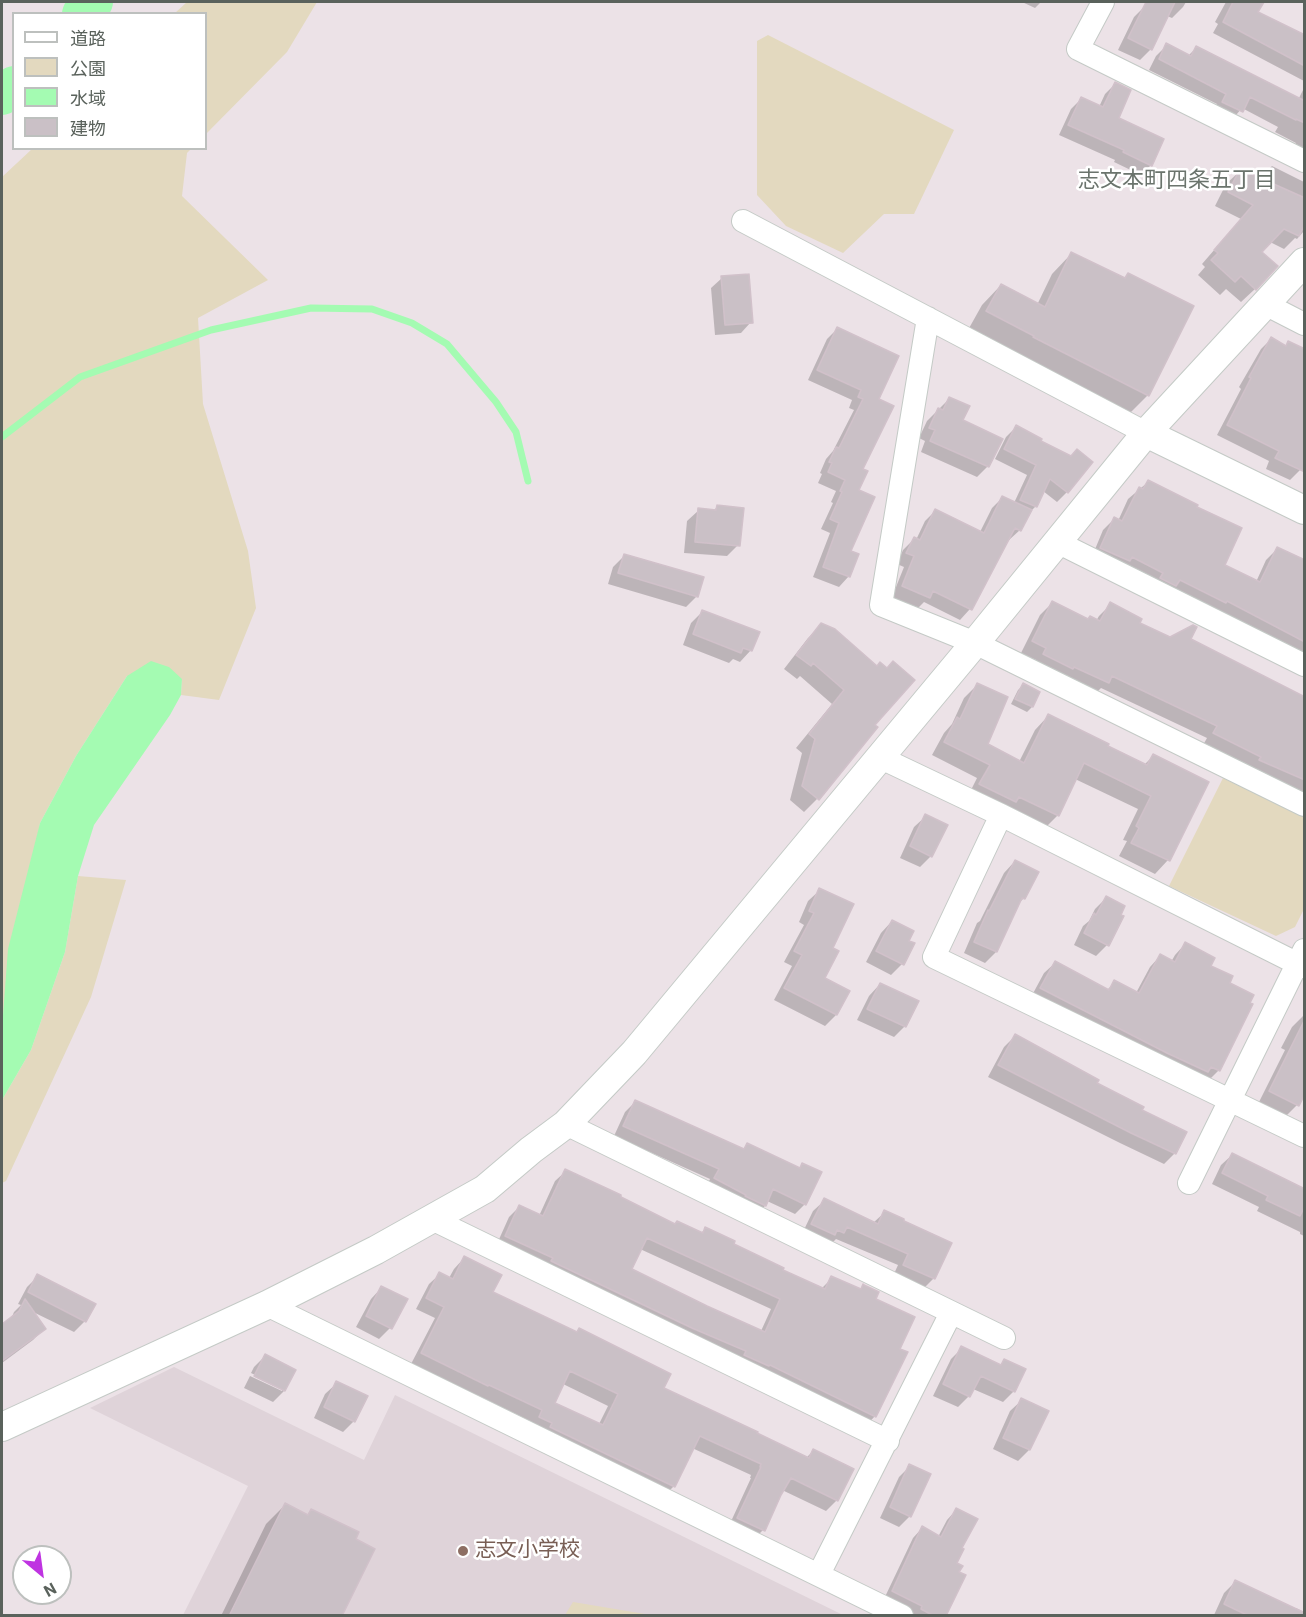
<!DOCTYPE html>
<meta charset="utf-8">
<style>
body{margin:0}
#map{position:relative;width:1306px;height:1617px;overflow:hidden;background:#ece2e7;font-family:Roboto,"Noto Sans JP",sans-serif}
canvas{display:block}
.frame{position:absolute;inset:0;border:3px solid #5a625c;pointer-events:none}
.legend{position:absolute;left:12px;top:12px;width:195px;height:138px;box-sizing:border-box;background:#fff;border:2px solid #bdc0be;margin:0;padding:8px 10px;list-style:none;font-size:18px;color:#5a625c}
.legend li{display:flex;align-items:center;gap:12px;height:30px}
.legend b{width:30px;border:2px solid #bdc0be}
.north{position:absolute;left:12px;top:1545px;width:60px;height:60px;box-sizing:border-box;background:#fff;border:2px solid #bdc0be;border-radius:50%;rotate:151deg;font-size:16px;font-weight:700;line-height:24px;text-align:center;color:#5a625c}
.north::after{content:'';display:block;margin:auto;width:21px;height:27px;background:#bf34e1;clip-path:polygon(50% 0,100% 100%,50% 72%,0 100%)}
</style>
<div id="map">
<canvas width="1306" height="1617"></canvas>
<div class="frame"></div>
<ul class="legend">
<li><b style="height:8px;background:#fff"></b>道路</li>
<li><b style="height:16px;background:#e3d9bf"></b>公園</li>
<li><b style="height:16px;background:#a4fbb2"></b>水域</li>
<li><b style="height:16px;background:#cac0c6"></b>建物</li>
</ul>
<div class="north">N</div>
</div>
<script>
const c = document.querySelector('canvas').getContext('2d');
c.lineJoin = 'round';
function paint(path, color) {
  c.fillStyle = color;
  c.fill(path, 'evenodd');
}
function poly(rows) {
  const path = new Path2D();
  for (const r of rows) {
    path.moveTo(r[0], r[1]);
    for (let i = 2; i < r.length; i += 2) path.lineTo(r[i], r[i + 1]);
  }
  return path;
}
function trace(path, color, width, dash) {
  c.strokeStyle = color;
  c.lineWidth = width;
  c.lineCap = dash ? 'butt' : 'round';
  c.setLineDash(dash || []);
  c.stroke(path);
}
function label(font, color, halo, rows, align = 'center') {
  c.font = font + ' Roboto,"Noto Sans JP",sans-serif';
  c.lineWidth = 5;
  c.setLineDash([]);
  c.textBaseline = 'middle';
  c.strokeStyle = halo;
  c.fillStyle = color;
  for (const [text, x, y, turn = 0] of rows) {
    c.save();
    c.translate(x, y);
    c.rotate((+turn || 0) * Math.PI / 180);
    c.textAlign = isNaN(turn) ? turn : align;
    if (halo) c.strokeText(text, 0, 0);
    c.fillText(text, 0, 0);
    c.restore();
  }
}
const education = poly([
 [174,1367,364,1460,395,1395,843,1615,183,1615,248,1486,90,1408]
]);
const green = poly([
 [187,2,317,2,287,52,206,134,206,14,175,13],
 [768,35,954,130,914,214,884,214,843,253,786,226,757,195,757,41],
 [32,149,191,149,187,153,182,196,268,280,198,318,203,404,248,551,256,608,219,700,181,695,182,679,127,676,76,756,40,823,2,1029,2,177],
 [1223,778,1304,815,1304,909,1295,927,1276,936,1169,886],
 [78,876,126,880,91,997,6,1181,2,1183,2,1100,31,1050,65,952],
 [573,1602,645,1614,649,1615,565,1615]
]);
const water = poly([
 [151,661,169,667,182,679,181,695,170,715,94,825,78,876,65,952,31,1050,2,1100,2,1029,8,949,40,823,76,756,127,676]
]);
const shadow = poly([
 [1022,2,1041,2,1035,8],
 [1147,2,1186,2,1183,7,1172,18,1167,16,1151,49,1140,60,1118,50,1134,17,1145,6],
 [1226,2,1259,2,1262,3,1256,12,1304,36,1304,81,1213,33,1218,24,1215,22],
 [1167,45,1188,56,1196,48,1298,100,1304,88,1304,150,1295,145,1296,143,1275,132,1278,127,1242,108,1231,121,1213,112,1217,104,1149,70,1156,56],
 [1115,84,1117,118,1151,165,1141,175,1114,162,1115,160,1059,135,1071,109,1081,99,1099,107,1105,94],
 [1272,166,1304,182,1304,231,1297,239,1295,238,1284,249,1270,242,1260,252,1255,289,1241,302,1226,289,1220,295,1198,275,1205,267,1202,264,1241,219,1215,206,1226,184,1240,171,1258,180],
 [1071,254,1148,395,1128,415,968,330,982,305,1001,285,1037,305,1052,274],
 [722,278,751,322,741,333,715,335,711,288],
 [837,329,877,400,857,491,849,552,849,576,839,587,813,577,830,533,821,529,833,503,831,502,836,491,818,483,822,474,820,473,826,459,833,451,854,410,849,408,852,400,808,380,827,339],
 [1271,339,1285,347,1289,343,1300,470,1290,480,1266,469,1269,461,1217,435,1241,389,1239,387,1261,349],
 [949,399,988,466,977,477,921,452,925,441,919,438,927,421],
 [1016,427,1039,441,1067,492,1057,502,1043,491,1036,506,1028,514,1020,530,1009,540,1007,539,970,609,960,620,924,602,918,608,892,597,904,567,897,564,903,550,914,539,916,540,925,521,935,511,980,532,992,508,1002,498,1014,503,1027,475,995,459,1006,437],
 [1148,482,1223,565,1256,582,1266,560,1277,549,1304,579,1304,658,1091,559,1103,530,1114,519,1118,521,1128,499],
 [717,507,738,545,727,556,684,553,687,521,699,510,712,512],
 [625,555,697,596,686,607,608,584,613,567],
 [1052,603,1087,621,1096,621,1099,616,1111,604,1138,623,1170,639,1189,640,1304,699,1304,796,1203,745,1207,738,1101,688,1096,693,1033,666,1036,660,1021,653,1040,615],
 [702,612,751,650,740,662,733,659,729,663,683,645,691,623],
 [821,625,876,667,873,725,817,799,804,812,790,800,802,753,796,748,832,704,800,676,797,679,784,669,808,638],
 [977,685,986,745,1019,762,1035,730,1048,716,1144,765,1153,756,1207,783,1168,860,1155,874,1119,856,1127,841,1123,840,1138,809,1075,779,1058,815,1044,829,967,798,977,778,932,755,944,733,952,724,964,698],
 [1023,685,1038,693,1032,707,1027,712,1011,704,1018,690],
 [926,816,931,856,920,867,900,858,914,827],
 [1015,861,1024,898,1018,904,996,952,985,963,964,953,977,923,980,921,1004,873],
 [820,890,823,978,848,991,836,1015,825,1026,774,1000,792,966,784,962,804,925,799,922,808,901],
 [1106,898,1122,917,1107,945,1096,956,1074,945,1083,926,1089,921,1095,909],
 [892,921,907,941,902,964,891,975,866,962,881,933],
 [1185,944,1228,984,1219,1070,1208,1081,1030,999,1044,973,1055,963,1106,991,1115,982,1136,993,1150,967,1160,956,1171,962,1175,955],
 [880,984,905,1026,894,1037,857,1020,869,996],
 [1303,1016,1304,1017,1304,1091,1297,1105,1286,1116,1259,1102,1285,1050,1281,1048,1292,1027],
 [1015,1036,1140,1111,1175,1153,1164,1164,1120,1143,988,1077,1004,1047],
 [635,1102,742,1150,747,1145,798,1169,802,1165,805,1204,795,1214,767,1201,765,1206,754,1216,705,1189,710,1179,614,1136,625,1112],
 [1232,1155,1304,1191,1304,1236,1300,1234,1300,1232,1257,1211,1259,1207,1212,1184,1221,1165],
 [566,1171,675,1225,700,1234,706,1228,732,1245,781,1271,821,1289,832,1278,859,1290,863,1286,874,1299,898,1350,875,1416,865,1427,496,1246,509,1217,519,1207,539,1216,555,1181],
 [640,1249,771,1309,761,1331,630,1270],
 [825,1200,873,1223,885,1212,902,1221,950,1243,934,1278,922,1290,893,1276,898,1265,836,1239,831,1244,801,1236,813,1211],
 [464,1258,491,1293,575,1333,579,1329,662,1389,806,1458,813,1451,837,1500,826,1511,782,1490,763,1530,752,1541,727,1530,751,1478,750,1478,751,1475,692,1448,674,1486,663,1497,529,1428,532,1422,477,1395,476,1396,411,1364,435,1318,416,1309,429,1284,440,1274,449,1278,454,1269],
 [563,1384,608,1406,599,1424,553,1404],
 [38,1276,85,1321,74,1332,31,1311,44,1329,33,1340,2,1363,2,1325,11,1319,14,1312,21,1305,18,1304,27,1287],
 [382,1287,406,1300,390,1328,379,1339,356,1327,371,1299],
 [962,1348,999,1366,1004,1361,1014,1391,1003,1402,973,1389,969,1396,958,1407,933,1396,951,1359],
 [265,1356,294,1371,284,1391,273,1402,244,1388,250,1376,282,1391,282,1388,251,1373,254,1367],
 [337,1383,354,1421,343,1432,314,1418,325,1394],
 [1022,1400,1047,1412,1029,1450,1018,1461,993,1449,1010,1411],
 [910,1466,910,1516,899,1527,880,1518,899,1477],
 [285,1505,306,1516,311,1510,340,1616,221,1616,266,1524],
 [956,1510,960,1549,955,1564,945,1616,913,1616,883,1601,913,1538,922,1528,938,1537,947,1520],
 [1235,1582,1294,1610,1296,1608,1304,1612,1304,1616,1214,1615,1224,1593]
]);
const stream = poly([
 [2,437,80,377,211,330,311,308,372,309,412,323,447,344,496,402,516,432,528,481]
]);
const river = poly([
 [82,14,93,2],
 [2,95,14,86]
]);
const building = poly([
 [1146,2,1175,2,1152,50,1128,38,1146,2],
 [1233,2,1264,2,1258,12,1305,35,1305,66,1223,22,1233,2],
 [1166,43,1191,56,1196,46,1305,101,1305,123,1296,119,1296,120,1250,97,1243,112,1222,102,1226,94,1159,59,1166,43],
 [1115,82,1131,90,1119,118,1164,139,1152,166,1123,152,1124,150,1068,125,1081,97,1103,107,1115,82],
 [1240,169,1305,198,1305,224,1299,236,1284,229,1262,252,1278,266,1256,290,1241,276,1235,282,1211,260,1218,253,1214,250,1253,205,1228,192,1240,169],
 [1071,252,1125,278,1128,273,1194,306,1149,396,1033,337,1034,336,986,311,1001,284,1045,307,1071,252],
 [749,274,753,323,725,325,721,276,749,274],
 [837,327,899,356,879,399,894,406,863,469,868,471,859,490,875,497,851,551,859,554,850,577,823,567,839,523,830,519,842,492,840,491,845,480,828,472,832,463,829,462,836,447,839,448,863,399,858,397,861,390,817,370,837,327],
 [1271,337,1286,346,1288,341,1305,349,1305,472,1275,458,1279,451,1227,425,1251,378,1249,377,1271,337],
 [949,397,970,406,963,420,1003,439,989,467,930,441,935,430,929,428,938,408,943,410,949,397],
 [1016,425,1042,439,1041,441,1071,456,1077,449,1093,462,1068,493,1050,479,1037,507,1020,500,1036,465,1004,449,1016,425],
 [1148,480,1198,505,1197,507,1242,528,1225,565,1260,582,1277,547,1305,560,1305,642,1227,601,1226,603,1180,580,1176,586,1160,578,1163,573,1132,557,1130,561,1100,548,1114,517,1122,521,1139,487,1143,489,1148,480],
 [1002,496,1032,510,1021,531,1015,528,972,610,933,591,930,598,902,586,914,556,906,553,914,537,920,540,935,509,984,533,1002,496],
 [717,505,744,508,740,546,695,542,698,508,716,510,717,505],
 [624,554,704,577,698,597,618,573,624,554],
 [1052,601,1088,619,1090,616,1100,621,1110,602,1142,619,1140,623,1170,637,1193,625,1197,627,1191,639,1305,697,1305,780,1259,760,1261,757,1213,733,1217,726,1112,676,1109,683,1074,667,1073,669,1043,654,1046,648,1032,641,1052,601],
 [702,610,760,632,752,651,743,648,741,653,693,634,702,610],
 [821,623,835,629,877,666,880,662,887,668,893,661,915,680,875,725,878,727,819,800,802,786,815,739,809,734,844,690,813,663,811,666,796,655,821,623],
 [977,683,1008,697,988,744,1024,763,1048,714,1109,744,1108,746,1147,765,1153,754,1209,782,1170,861,1131,843,1139,828,1136,826,1151,796,1084,763,1059,816,1019,797,1016,802,979,784,990,765,944,742,957,717,960,719,977,683],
 [1023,683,1040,692,1033,707,1015,699,1023,683],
 [925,814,948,825,932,857,910,846,925,814],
 [1015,860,1039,872,1025,899,1022,898,997,952,974,942,988,910,989,911,1015,860],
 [819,888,854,904,833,948,839,951,825,978,850,991,837,1015,784,988,802,955,794,951,814,913,809,911,819,888],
 [1106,896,1125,906,1121,915,1124,916,1109,946,1084,933,1094,913,1096,915,1106,896],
 [892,920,914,931,909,941,915,943,904,965,876,951,892,920],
 [1185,942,1215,958,1211,966,1233,976,1230,983,1254,995,1250,1003,1253,1004,1220,1071,1211,1067,1208,1072,1167,1053,1040,988,1055,961,1109,990,1114,980,1139,993,1160,954,1175,962,1185,942],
 [880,983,919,1001,906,1027,867,1009,880,983],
 [1305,1019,1305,1094,1299,1106,1269,1091,1305,1019],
 [1015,1034,1099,1080,1097,1083,1144,1107,1142,1110,1187,1132,1176,1154,1131,1133,998,1065,1015,1034],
 [635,1100,744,1149,747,1143,800,1168,802,1163,822,1172,806,1205,773,1189,766,1206,745,1196,746,1195,714,1178,719,1169,623,1126,635,1100],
 [1232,1153,1305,1189,1305,1206,1300,1216,1266,1200,1268,1196,1222,1173,1232,1153],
 [565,1169,621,1195,621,1197,675,1224,677,1221,703,1233,705,1227,735,1241,734,1244,784,1268,783,1270,825,1289,831,1276,861,1289,863,1284,864,1285,879,1292,876,1299,915,1317,900,1349,908,1352,876,1417,770,1365,769,1366,744,1355,746,1351,692,1328,551,1261,553,1258,505,1236,519,1205,543,1216,565,1169],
 [647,1238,780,1299,765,1332,707,1306,632,1269,647,1238],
 [824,1198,878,1224,884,1210,904,1219,904,1221,952,1243,935,1279,903,1265,908,1254,847,1227,844,1233,837,1230,835,1235,811,1224,824,1198],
 [464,1256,502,1275,493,1292,577,1332,579,1328,671,1374,664,1388,758,1432,757,1433,809,1458,813,1449,854,1469,838,1501,791,1478,781,1495,765,1531,737,1518,761,1467,760,1467,761,1464,700,1436,675,1487,550,1427,552,1423,539,1417,542,1410,489,1385,488,1386,421,1353,444,1307,426,1298,439,1272,453,1279,464,1256],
 [570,1371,618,1394,603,1425,555,1403,570,1371],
 [37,1274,96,1304,86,1322,28,1292,37,1274],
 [381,1286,408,1299,392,1329,366,1316,381,1286],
 [25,1299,46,1329,2,1361,2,1324,19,1311,25,1299],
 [961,1346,1001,1365,1004,1359,1026,1369,1015,1392,981,1376,970,1397,943,1384,961,1346],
 [265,1354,296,1370,285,1391,254,1376,265,1354],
 [336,1381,368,1396,355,1422,324,1407,336,1381],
 [1021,1398,1049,1411,1030,1450,1003,1438,1021,1398],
 [909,1464,931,1474,911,1517,890,1507,909,1464],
 [285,1503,308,1515,311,1509,359,1532,356,1539,375,1549,342,1616,229,1616,285,1503],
 [956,1508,978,1519,962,1548,964,1549,957,1563,963,1566,959,1572,966,1575,946,1616,934,1616,921,1609,922,1606,892,1591,922,1526,941,1537,956,1508],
 [1235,1580,1305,1613,1305,1616,1249,1616,1224,1604,1235,1580]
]);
const minor = poly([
 [1103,2,1078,49,1304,161],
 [743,221,1146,433],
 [1265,304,1304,324],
 [928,318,881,605,975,643,1304,805],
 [1057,542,1304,665],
 [879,757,1001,815,1304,967],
 [1001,815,934,957,1304,1136],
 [566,1124,1004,1338],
 [1189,1183,1304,950],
 [432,1219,888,1441],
 [267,1305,902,1616],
 [819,1574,951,1313]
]);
const tertiary = poly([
 [1146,433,1304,510],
 [2,1427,267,1305,376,1250,485,1189,531,1150,566,1124,634,1053,975,643,1146,433,1304,262]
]);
const markers = [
 [463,1551,6,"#8d6e63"]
];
const educationNames = [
 ["志文小学校",475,1551]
];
const neighbourhoodNames = [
 ["志文本町四条五丁目",1177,181]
];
paint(education, '#dfd3d9');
paint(green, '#e3d9bf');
paint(water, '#a4fbb2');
paint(shadow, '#0003');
trace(stream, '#a4fbb2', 7);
trace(river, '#a4fbb2', 40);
paint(building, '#cac0c6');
trace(building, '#d1c1ca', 1.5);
trace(minor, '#c4cac6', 24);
trace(tertiary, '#c4cac6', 30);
trace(minor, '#fff', 22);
trace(tertiary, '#fff', 28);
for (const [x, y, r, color] of markers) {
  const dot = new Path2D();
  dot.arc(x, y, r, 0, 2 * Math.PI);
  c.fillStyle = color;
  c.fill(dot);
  trace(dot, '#fff', 2);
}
label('21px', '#785e54', '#fff', educationNames, 'left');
label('22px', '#6b746d', '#fff', neighbourhoodNames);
</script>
